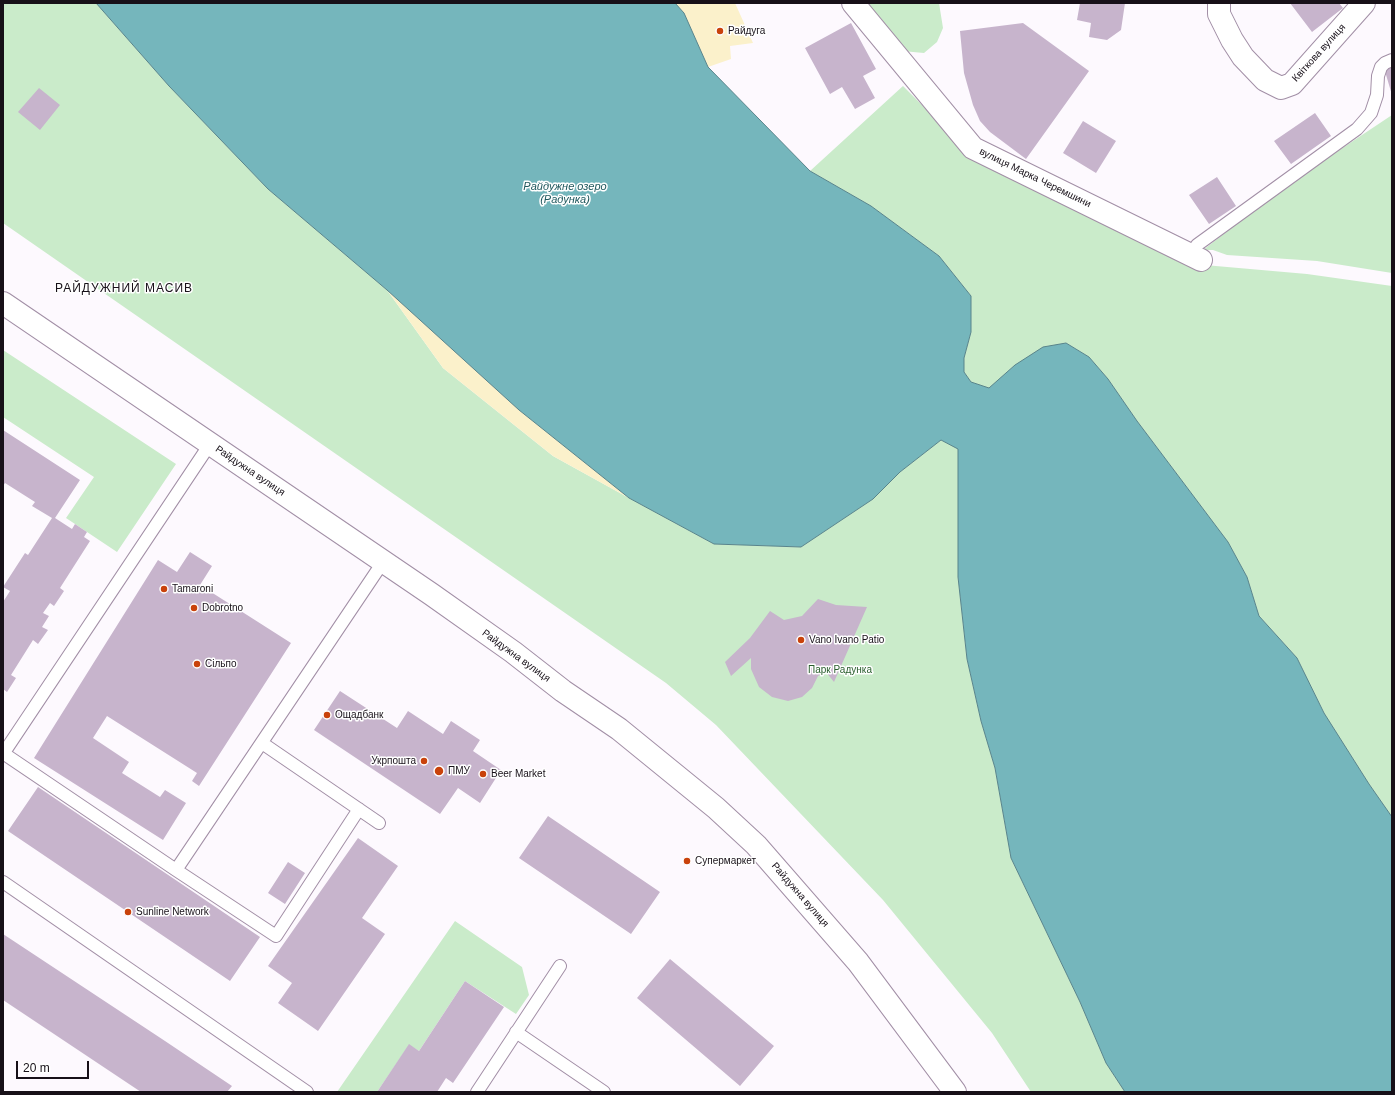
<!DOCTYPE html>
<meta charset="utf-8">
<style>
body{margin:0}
#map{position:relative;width:1395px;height:1095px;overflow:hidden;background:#fdf9fe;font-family:Helvetica,sans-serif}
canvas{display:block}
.frame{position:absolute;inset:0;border:4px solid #171018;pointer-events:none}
.scale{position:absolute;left:16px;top:1061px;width:73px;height:18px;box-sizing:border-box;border:2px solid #171018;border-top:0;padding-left:5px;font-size:12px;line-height:14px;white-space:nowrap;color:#171018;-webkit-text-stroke:3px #fff;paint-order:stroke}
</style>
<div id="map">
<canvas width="1395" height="1095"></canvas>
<div class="frame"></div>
<div class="scale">20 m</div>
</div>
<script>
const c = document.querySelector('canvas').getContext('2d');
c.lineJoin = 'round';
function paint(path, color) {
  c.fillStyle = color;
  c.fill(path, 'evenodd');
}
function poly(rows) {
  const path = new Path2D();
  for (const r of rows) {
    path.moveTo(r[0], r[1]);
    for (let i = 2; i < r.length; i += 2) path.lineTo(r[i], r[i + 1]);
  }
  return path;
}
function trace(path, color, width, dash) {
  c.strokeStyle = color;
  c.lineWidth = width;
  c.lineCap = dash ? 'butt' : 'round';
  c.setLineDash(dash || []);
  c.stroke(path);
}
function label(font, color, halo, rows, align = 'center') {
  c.font = font + ' Helvetica,sans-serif';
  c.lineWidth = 3;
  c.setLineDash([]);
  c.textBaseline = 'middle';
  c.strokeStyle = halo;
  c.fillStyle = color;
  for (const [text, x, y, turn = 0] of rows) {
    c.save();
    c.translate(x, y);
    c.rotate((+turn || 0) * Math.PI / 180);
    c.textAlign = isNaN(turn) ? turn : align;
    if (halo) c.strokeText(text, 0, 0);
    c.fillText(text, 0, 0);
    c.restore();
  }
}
const green = poly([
 [3,3,96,3,169,86,268,189,387,290,443,368,553,456,629,498,714,544,801,547,873,499,900,472,941,440,959,449,958,577,967,659,981,721,995,768,1011,858,1080,1002,1106,1063,1125,1092,1031,1092,992,1033,883,900,716,725,666,683,3,223],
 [862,3,939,3,943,28,937,42,924,53,902,51],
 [903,86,974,157,1193,264,1307,274,1392,286,1392,817,1369,784,1324,713,1297,658,1259,616,1247,577,1228,542,1137,421,1108,379,1089,357,1066,343,1015,365,989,389,971,382,964,372,964,358,971,332,971,296,939,256,871,206,810,171],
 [1392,115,1392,273,1317,261,1227,255,1213,250,1203,250,1287,185],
 [3,350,176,464,117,552,66,518,94,477,3,417],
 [455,921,522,967,529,995,516,1014,465,981,419,1051,409,1045,377,1092,337,1092]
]);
const sand = poly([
 [675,3,735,3,753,43,730,46,731,59,708,67,684,13],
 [387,290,519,410,629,498,553,456,443,368]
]);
const water = poly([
 [96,3,675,3,684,13,708,67,810,171,871,206,939,256,971,296,971,332,964,358,964,372,971,382,989,388,1015,365,1043,347,1066,343,1089,357,1108,379,1137,421,1228,542,1247,577,1259,616,1297,658,1324,713,1369,784,1392,817,1392,1092,1125,1092,1106,1063,1080,1002,1011,858,995,768,981,721,967,659,958,577,958,449,941,440,900,472,873,499,801,547,714,544,629,498,519,410,387,290,268,189,169,86,96,3]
]);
const building = poly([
 [1080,3,1125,3,1121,30,1107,40,1089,37,1091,23,1077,20],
 [1290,3,1339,3,1343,8,1312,32],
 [851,23,876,69,863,76,875,98,855,109,842,87,830,94,805,48],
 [1023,23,1089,71,1026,159,990,132,980,121,973,105,964,73,960,31],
 [1392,66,1392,95,1384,68],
 [39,88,60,105,40,130,18,112],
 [1315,113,1331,136,1291,164,1274,141],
 [1083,121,1116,141,1096,173,1063,153],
 [1217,177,1236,206,1209,224,1189,195],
 [3,430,80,480,55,518,72,529,75,524,87,532,84,537,90,541,60,588,64,591,54,606,50,603,43,613,49,616,42,627,48,630,38,644,33,640,11,675,16,678,7,692,3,689,3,602,10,591,3,587,25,553,28,555,52,518,32,506,35,502,5,483,3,486],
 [190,552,212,566,200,585,291,643,199,786,192,781,197,773,107,716,93,738,129,762,122,773,160,797,165,790,186,803,163,840,34,758,158,560,177,572],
 [818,599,836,605,867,607,834,682,826,672,818,676,812,688,802,697,788,701,772,697,759,687,751,669,751,658,731,676,725,662,750,638,770,611,784,620,802,616],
 [340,691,397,728,408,711,443,734,451,721,480,740,473,751,501,770,480,803,458,788,440,814,314,730],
 [38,787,260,937,230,981,8,831],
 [548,816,660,892,631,934,519,858],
 [358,838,398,866,362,918,385,934,318,1031,278,1003,292,983,268,966],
 [288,862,305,873,285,904,268,893],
 [3,934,165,1041,232,1086,227,1092,141,1092,3,1000],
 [670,959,774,1046,740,1086,637,998],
 [465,981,504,1007,453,1083,446,1078,437,1092,377,1092,409,1044,419,1051]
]);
const lane = poly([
 [1195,257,1195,249,1197,245,1357,129,1371,113,1377,95,1378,76,1381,67,1385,63,1392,60],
 [262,743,379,823],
 [3,753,176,870,276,936,359,809],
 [3,754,210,444],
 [176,870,383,562],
 [3,882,307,1092],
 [516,1032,604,1092],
 [477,1092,560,966]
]);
const street = poly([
 [853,3,973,148,1201,260],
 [1219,3,1219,14,1232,40,1243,57,1265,80,1281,88,1292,84,1364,3]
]);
const secondary = poly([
 [3,303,431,594,513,652,563,691,619,729,716,808,756,845,858,962,955,1092]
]);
const markers = [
 [720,31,4,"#c9420b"],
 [164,589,4,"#c9420b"],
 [194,608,4,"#c9420b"],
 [801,640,4,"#c9420b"],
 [197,664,4,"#c9420b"],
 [327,715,4,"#c9420b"],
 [424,761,4,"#c9420b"],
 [439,771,5,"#c9420b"],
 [483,774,4,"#c9420b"],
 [687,861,4,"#c9420b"],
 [128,912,4,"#c9420b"]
];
const poiNames = [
 ["Райдуга",728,31],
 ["Tamaroni",172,589],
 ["Dobrotno",202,608],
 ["Vano Ivano Patio",809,640],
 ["Сільпо",205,664],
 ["Ощадбанк",335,715],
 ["Укрпошта",416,761,"right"],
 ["ПМУ",448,771],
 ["Beer Market",491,774],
 ["Супермаркет",695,861],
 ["Sunline Network",136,912]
];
const streetNames = [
 ["Квіткова вулиця",1319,53,-48],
 ["вулиця Марка Черемшини",1035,178,26],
 ["Райдужна вулиця",250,471,34],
 ["Райдужна вулиця",516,656,36],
 ["Райдужна вулиця",800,895,49]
];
const parkNames = [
 ["Парк Радунка",840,670]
];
const waterNames = [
 ["Райдужне озеро",565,187],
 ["(Радунка)",565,200]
];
const quarterNames = [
 ["РАЙДУЖНИЙ МАСИВ",124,289]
];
paint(green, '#caebca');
paint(sand, '#fbf1cb');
paint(water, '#75b6bc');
trace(water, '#59848b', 1);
paint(building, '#c7b4cc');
trace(lane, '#a28fa6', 14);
trace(street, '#a28fa6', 24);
trace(secondary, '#a28fa6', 24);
trace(lane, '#fff', 12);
trace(street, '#fff', 22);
trace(secondary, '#fff', 22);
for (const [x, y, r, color] of markers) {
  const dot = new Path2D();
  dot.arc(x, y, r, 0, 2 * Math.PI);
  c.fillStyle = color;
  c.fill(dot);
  trace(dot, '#fff', 1.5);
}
label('10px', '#171018', '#fff', poiNames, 'left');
label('10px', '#171018', '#fff', streetNames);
label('10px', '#285d2c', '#fff', parkNames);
label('italic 11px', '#21595e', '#fff', waterNames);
c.letterSpacing = '1px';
label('12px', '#171018', '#fff', quarterNames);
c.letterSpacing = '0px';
</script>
